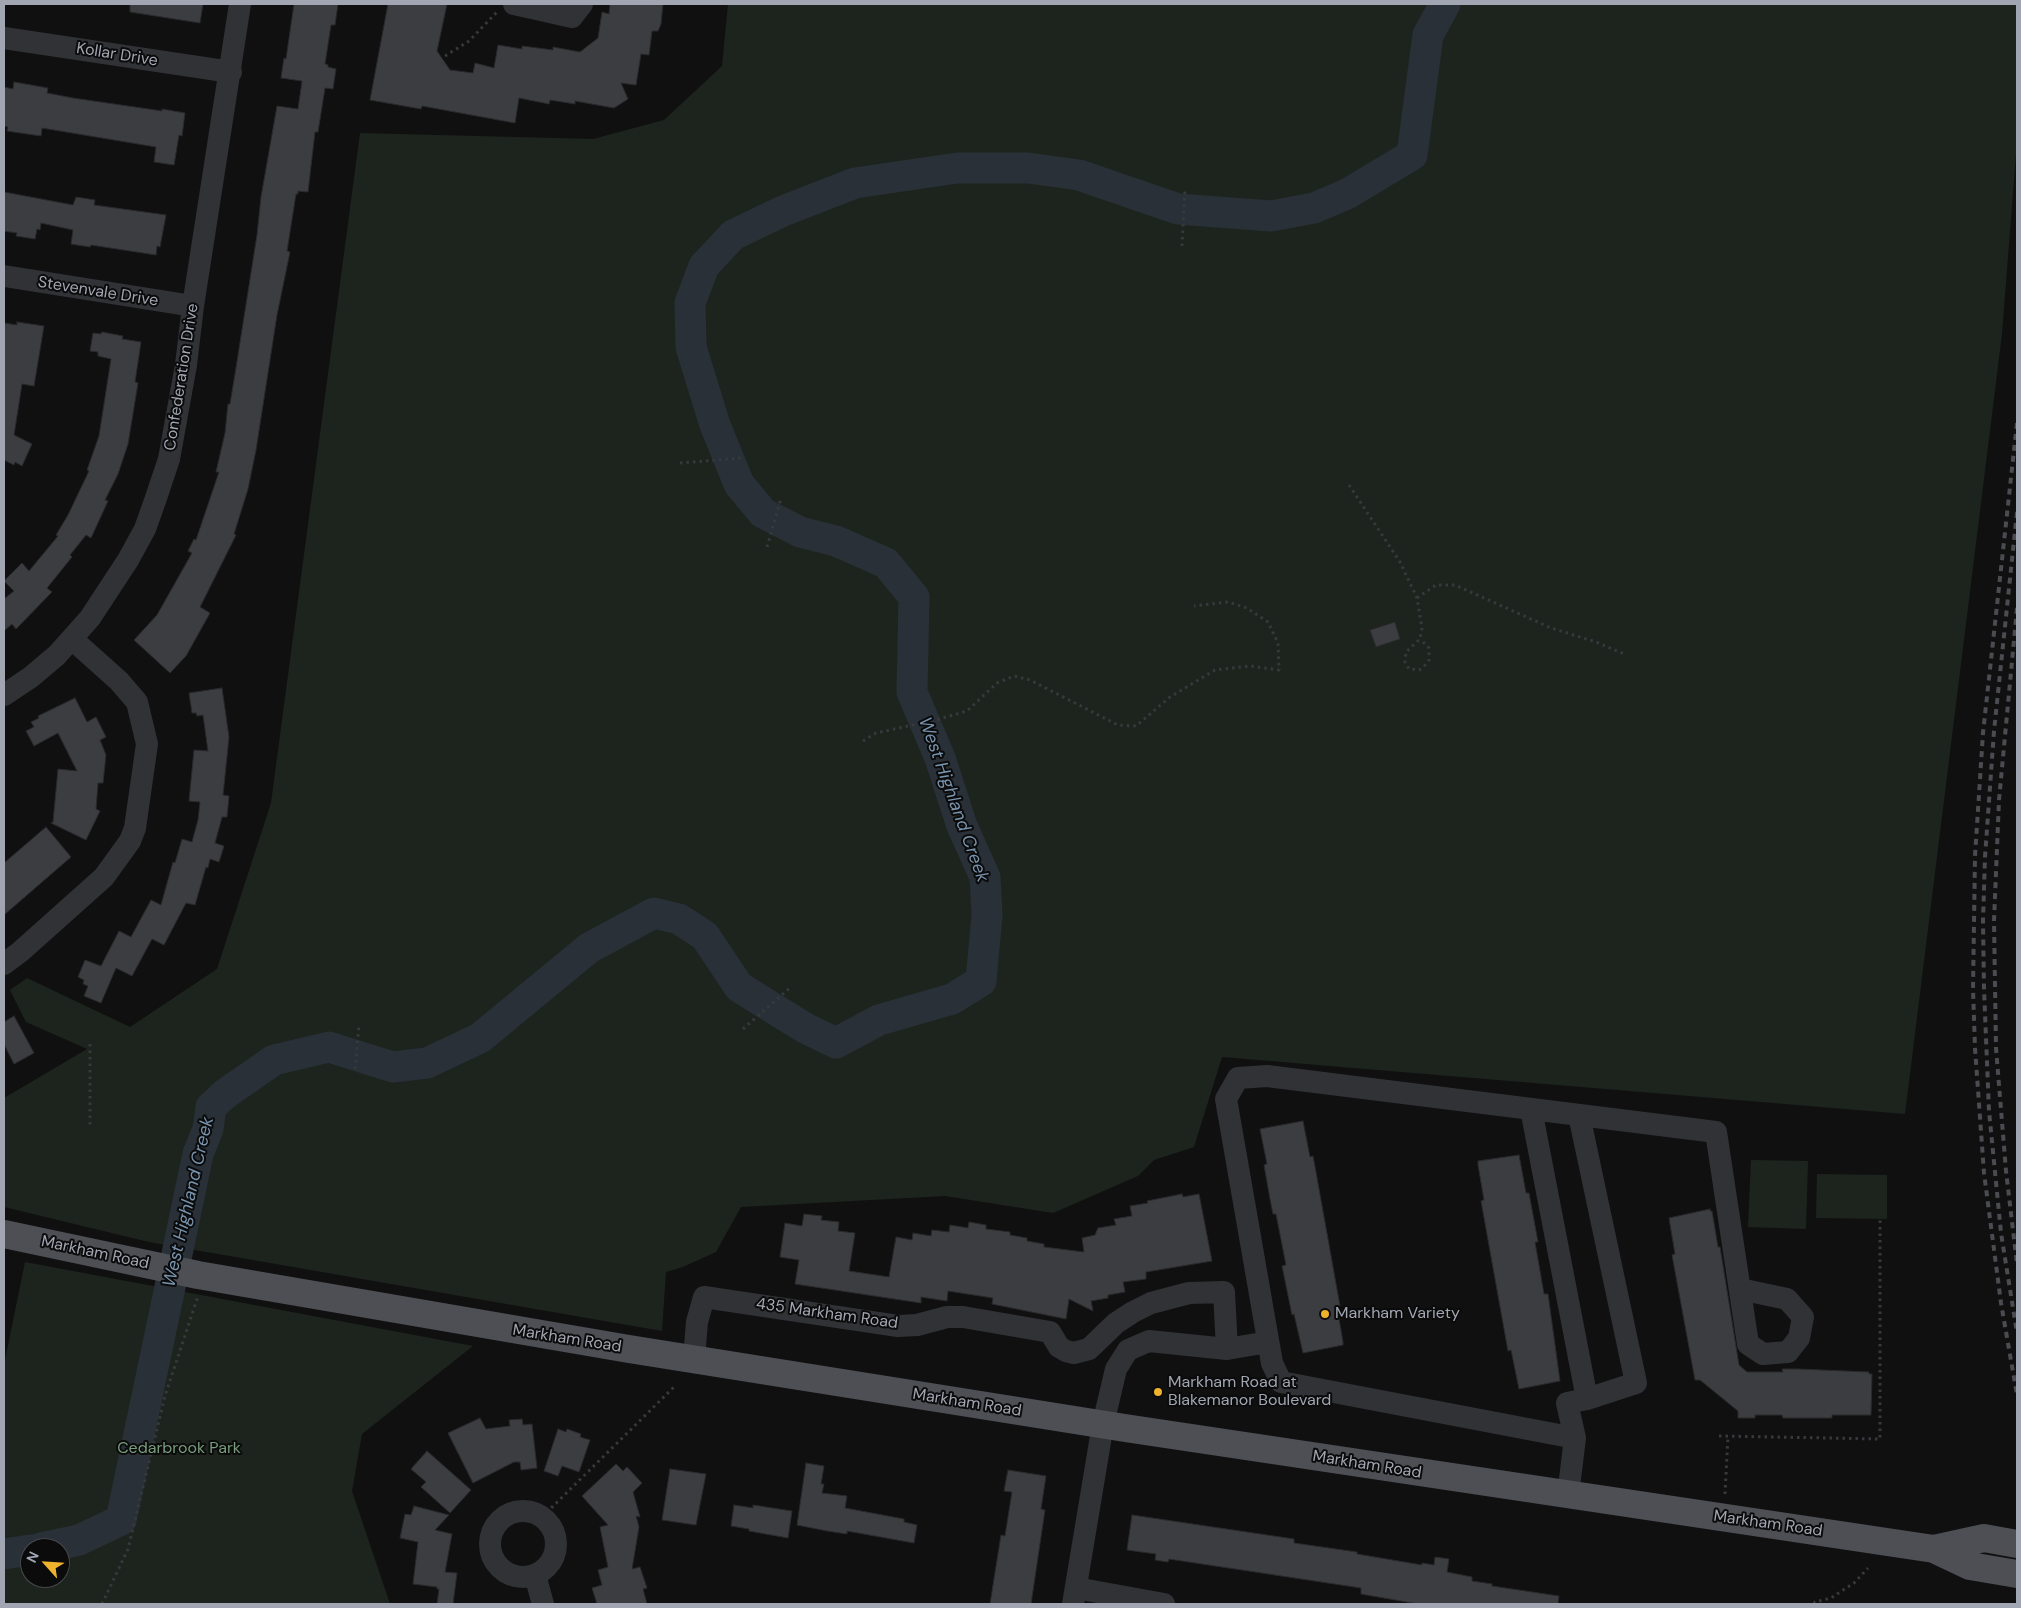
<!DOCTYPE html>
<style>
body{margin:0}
#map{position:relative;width:2021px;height:1608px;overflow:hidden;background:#101011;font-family:"DM Sans",sans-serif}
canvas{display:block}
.frame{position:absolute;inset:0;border:5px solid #a1a6b2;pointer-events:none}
.north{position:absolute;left:20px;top:1538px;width:50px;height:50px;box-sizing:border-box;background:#0b0b0c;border:1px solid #47494e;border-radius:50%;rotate:296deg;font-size:14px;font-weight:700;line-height:20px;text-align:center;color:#a1a6b2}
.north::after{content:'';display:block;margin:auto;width:18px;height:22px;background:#eeb22c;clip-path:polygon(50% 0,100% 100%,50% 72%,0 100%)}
</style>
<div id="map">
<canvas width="2021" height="1608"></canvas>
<div class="frame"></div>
<div class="north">N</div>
</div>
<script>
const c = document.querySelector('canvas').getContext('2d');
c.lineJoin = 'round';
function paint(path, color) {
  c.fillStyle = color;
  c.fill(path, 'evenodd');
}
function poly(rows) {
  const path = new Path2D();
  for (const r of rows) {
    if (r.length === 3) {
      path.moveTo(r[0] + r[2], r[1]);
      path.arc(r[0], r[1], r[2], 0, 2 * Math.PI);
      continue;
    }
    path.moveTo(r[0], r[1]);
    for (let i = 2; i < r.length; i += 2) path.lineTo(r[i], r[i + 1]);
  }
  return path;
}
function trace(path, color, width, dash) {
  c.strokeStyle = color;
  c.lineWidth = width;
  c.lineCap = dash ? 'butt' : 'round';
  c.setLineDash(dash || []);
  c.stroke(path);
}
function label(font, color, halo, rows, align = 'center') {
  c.font = font + ' "DM Sans",sans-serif';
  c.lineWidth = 4;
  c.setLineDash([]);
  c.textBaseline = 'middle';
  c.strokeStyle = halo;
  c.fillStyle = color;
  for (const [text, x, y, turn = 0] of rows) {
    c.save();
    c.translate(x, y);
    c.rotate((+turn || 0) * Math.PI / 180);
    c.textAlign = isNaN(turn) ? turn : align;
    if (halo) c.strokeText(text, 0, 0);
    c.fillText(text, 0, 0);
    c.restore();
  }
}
const green = poly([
 [728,4,2017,4,2017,141,2002,334,1905,1114,1222,1057,1194,1147,1154,1160,1138,1176,1053,1213,945,1196,741,1207,716,1252,683,1267,666,1272,662,1331,149,1242,4,1207,4,1098,87,1049,26,1022,10,990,27,978,130,1027,217,969,271,803,360,133,593,139,664,120,722,66],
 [1751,1160,1808,1161,1806,1229,1748,1227],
 [1817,1174,1887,1175,1887,1219,1816,1218],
 [25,1262,473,1346,362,1434,352,1491,390,1604,4,1604,4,1365],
 [30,1548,60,1548,60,1578,30,1578]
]);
const river = poly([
 [41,1548,79,1540,121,1520,198,1154,208,1129,211,1107,225,1094,274,1060,329,1047,393,1067,427,1063,480,1038,589,948,654,913,679,919,705,936,739,987,805,1028,836,1043,879,1020,952,999,981,981,987,915,985,877,962,826,940,758,912,692,914,597,886,563,836,541,800,532,763,513,739,484,715,425,691,347,690,303,704,266,733,235,783,211,855,183,957,168,1028,168,1079,175,1178,209,1271,216,1314,208,1347,194,1412,155,1428,35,1445,4],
 [4,1554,30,1550]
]);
const building = poly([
 [130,4,203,4,200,23,130,12,130,4],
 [294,4,338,4,335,25,331,25,325,64,328,65,328,67,336,69,333,89,325,88,318,132,315,132,308,192,298,191,298,194,296,194,287,251,290,252,277,315,256,450,248,489,234,534,236,535,200,607,210,613,186,656,170,673,134,640,157,615,192,553,188,551,194,539,196,540,219,472,216,472,225,433,228,404,230,404,235,374,257,235,261,197,277,106,298,109,302,81,281,78,284,58,286,59,294,4],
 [388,4,447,4,437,51,450,70,473,73,475,63,494,68,498,45,522,49,522,46,553,50,553,47,580,52,598,38,602,12,609,14,610,4,663,4,661,24,658,31,652,31,649,55,641,54,636,85,621,83,628,99,614,108,575,101,575,104,550,100,549,104,519,98,515,123,422,106,421,109,370,100,388,4],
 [14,82,48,88,47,93,73,98,162,111,162,109,185,113,182,136,179,135,174,165,154,162,156,147,42,128,41,136,7,131,8,127,4,126,4,87,13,89,14,82],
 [4,192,73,205,76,197,95,200,94,205,166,215,160,247,157,246,156,255,91,245,90,247,71,244,73,230,41,223,40,230,37,229,35,239,16,236,17,233,4,231,4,192],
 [17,322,44,326,34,386,22,384,14,435,32,444,22,466,15,462,14,465,4,460,4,323,17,325,17,322],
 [102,332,123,336,122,339,141,342,135,382,138,383,128,444,118,474,105,500,108,501,91,538,86,535,70,555,72,557,47,588,52,592,16,629,12,624,4,631,4,599,14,591,4,581,22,563,29,571,58,536,56,535,68,515,89,471,87,470,99,436,111,359,98,356,98,352,90,351,93,333,101,334,102,332],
 [1395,622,1400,639,1376,647,1370,630,1395,622],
 [222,688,229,737,223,795,229,796,227,817,222,817,215,843,224,846,219,862,210,859,208,868,206,867,195,905,186,903,164,945,152,939,132,976,116,968,101,1003,84,996,88,986,83,984,84,980,78,977,85,960,101,966,119,931,131,937,151,900,161,905,173,862,175,863,182,839,192,842,198,820,200,802,189,801,194,750,208,751,203,715,197,716,196,713,192,713,189,693,222,688],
 [75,698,87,722,96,717,106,737,100,740,106,755,103,783,98,783,96,809,100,811,86,840,51,823,53,822,58,769,77,771,58,733,34,746,26,731,34,727,31,722,39,718,38,716,75,698],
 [46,827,71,857,4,915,4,863,46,827],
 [14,1016,34,1053,14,1064,4,1044,4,1022,14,1016],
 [1303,1121,1310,1157,1313,1156,1316,1172,1340,1306,1337,1307,1343,1342,1343,1345,1303,1353,1294,1314,1292,1315,1282,1266,1286,1265,1276,1214,1273,1214,1270,1199,1264,1165,1267,1164,1260,1129,1303,1121],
 [1519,1155,1526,1193,1529,1193,1538,1242,1535,1242,1544,1294,1548,1294,1560,1381,1519,1389,1511,1350,1508,1351,1481,1201,1484,1200,1478,1165,1478,1161,1519,1155],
 [1182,1194,1183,1197,1199,1194,1212,1261,1146,1272,1146,1279,1123,1282,1125,1292,1108,1295,1108,1298,1091,1301,1093,1311,1069,1299,1066,1319,992,1304,993,1298,948,1291,947,1301,921,1297,921,1303,795,1284,799,1260,780,1257,785,1223,802,1226,804,1214,822,1216,821,1220,839,1222,838,1231,855,1233,849,1271,889,1277,896,1237,912,1240,913,1233,931,1236,932,1230,949,1232,950,1225,968,1228,969,1222,986,1225,986,1229,1010,1232,1010,1235,1027,1238,1027,1241,1044,1244,1044,1247,1084,1252,1082,1238,1095,1235,1098,1228,1116,1225,1114,1219,1132,1216,1130,1206,1148,1203,1147,1201,1182,1194],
 [1710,1209,1710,1211,1712,1211,1718,1247,1720,1247,1739,1365,1747,1372,1783,1372,1782,1369,1798,1369,1869,1372,1869,1374,1872,1374,1871,1415,1832,1415,1832,1418,1783,1418,1782,1415,1755,1415,1755,1418,1738,1418,1738,1411,1700,1380,1695,1380,1672,1255,1675,1254,1669,1218,1710,1209],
 [480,1418,486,1429,510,1426,509,1420,522,1419,523,1425,532,1424,537,1468,521,1470,520,1462,514,1462,473,1483,448,1433,480,1418],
 [558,1429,566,1432,567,1429,581,1434,580,1437,590,1440,579,1472,562,1466,558,1476,544,1471,558,1429],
 [427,1451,471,1490,450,1513,421,1487,426,1482,411,1469,427,1451],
 [806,1463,824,1466,821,1484,824,1484,822,1493,847,1496,845,1508,904,1519,904,1522,917,1525,914,1543,847,1531,847,1534,827,1531,797,1525,806,1463],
 [616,1464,623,1471,627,1467,642,1483,633,1492,640,1517,636,1516,639,1527,632,1569,640,1567,647,1588,643,1589,647,1604,597,1604,592,1588,602,1585,598,1570,608,1567,600,1527,608,1525,582,1496,616,1464],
 [670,1469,706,1474,696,1525,662,1520,670,1469],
 [1008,1470,1046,1476,1041,1509,1045,1510,1031,1604,990,1604,1001,1535,1005,1536,1012,1492,1004,1491,1008,1470],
 [734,1505,753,1508,753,1505,792,1511,788,1538,749,1531,749,1529,731,1526,734,1505],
 [414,1506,449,1515,435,1530,452,1534,445,1572,457,1573,453,1604,437,1604,439,1589,437,1589,437,1587,413,1584,418,1542,400,1538,405,1514,411,1515,414,1506],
 [1132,1515,1294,1539,1294,1543,1357,1552,1357,1554,1422,1565,1422,1563,1434,1565,1435,1557,1449,1559,1447,1572,1472,1577,1472,1581,1492,1584,1492,1586,1559,1596,1558,1604,1418,1604,1361,1594,1361,1588,1169,1559,1168,1562,1155,1560,1156,1554,1127,1550,1132,1515]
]);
const path = poly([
 [445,56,469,41,497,12],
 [1182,246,1185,188],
 [680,463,741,458],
 [1349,485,1400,562,1417,598,1422,628,1420,639,1406,652,1405,662,1409,669,1419,670,1423,668,1429,660,1429,648,1420,639],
 [767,547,781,498],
 [1417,598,1436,585,1455,585,1551,628,1596,642,1624,654],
 [863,741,876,733,936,720,967,711,997,683,1014,676,1030,680,1118,725,1136,726,1170,697,1215,670,1250,666,1279,670,1278,643,1268,622,1247,608,1228,602,1194,606],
 [743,1029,792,986],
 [90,1044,90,1126],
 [355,1069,359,1025],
 [1719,1436,1880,1439,1880,1219],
 [1725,1494,1728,1436],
 [542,1517,675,1386],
 [102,1604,128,1549,165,1396,198,1296],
 [1814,1604,1815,1602,1831,1598,1854,1583,1868,1568]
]);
const minor = poly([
 [514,4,572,17,582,4],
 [4,38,231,72],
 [4,276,193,306],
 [4,695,31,677,57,655,90,618,128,560,145,529,156,498,169,459,186,365,193,306,240,4],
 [4,964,20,952,104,877,130,841,135,828,147,744,137,702,119,681,72,639],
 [1531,1109,1587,1399,1567,1403,1575,1438,1568,1495],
 [1579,1115,1636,1383,1587,1399],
 [1227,1349,1268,1342],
 [694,1359,697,1322,704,1297,898,1326,917,1325,947,1317,963,1317,1050,1332,1059,1347,1066,1351,1074,1353,1089,1349,1116,1323,1133,1312,1151,1303,1189,1293,1224,1292,1227,1349,1149,1341,1128,1350,1116,1369,1103,1424,1073,1604],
 [1575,1438,1281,1382,1272,1363,1226,1099,1238,1078,1267,1076,1716,1132,1748,1344,1763,1354,1788,1352,1799,1338,1803,1317,1787,1299,1740,1289],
 [523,1544,33],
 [535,1575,543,1604],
 [1076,1588,1164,1604]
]);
const major = poly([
 [4,1234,198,1275,629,1349,1125,1428,1934,1549,1970,1566,2017,1574],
 [1934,1549,1984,1538,2017,1544]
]);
const rail = poly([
 [2017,423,1983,733,1975,856,1973,989,1975,1048,1984,1173,2001,1303,2017,1395],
 [2017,512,1994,731,1985,857,1983,921,1984,989,1989,1111,2001,1233,2017,1333],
 [2017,608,1999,800,1994,921,1996,1048,2006,1171,2017,1264]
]);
const markers = [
 [1325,1314,5,"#eeb22c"],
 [1158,1392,5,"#eeb22c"]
];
const streetNames = [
 ["Kollar Drive",117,55,9],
 ["Stevenvale Drive",98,292,9],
 ["Confederation Drive",182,377,-81],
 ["Markham Road",95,1253,12],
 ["435 Markham Road",827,1314,8],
 ["Markham Road",567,1339,9],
 ["Markham Road",967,1403,9],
 ["Markham Road",1367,1465,9],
 ["Markham Road",1768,1524,8]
];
const poiNames = [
 ["Markham Variety",1335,1314],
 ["Markham Road at",1168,1383],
 ["Blakemanor Boulevard",1168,1401]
];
const parkNames = [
 ["Cedarbrook Park",179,1449]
];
const waterNames = [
 ["West Highland Creek",953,800,70],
 ["West Highland Creek",189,1202,-77]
];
paint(green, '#1d241e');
trace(river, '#293037', 31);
paint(building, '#3c3d41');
trace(building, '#2a2a2d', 1);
trace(path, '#37393d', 3, [2.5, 4]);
trace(minor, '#313236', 22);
trace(major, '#4d4f55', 28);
trace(rail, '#4a4c51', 4, [6, 5]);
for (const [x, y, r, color] of markers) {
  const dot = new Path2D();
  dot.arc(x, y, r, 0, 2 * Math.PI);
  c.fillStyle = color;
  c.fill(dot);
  trace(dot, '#0b0b0c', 2);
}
label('16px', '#a1a6b2', '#0b0b0c', streetNames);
label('16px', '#a1a6b2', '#0b0b0c', poiNames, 'left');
label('16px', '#789d7c', '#0b0b0c', parkNames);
label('italic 18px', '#7893ad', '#0b0b0c', waterNames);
</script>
